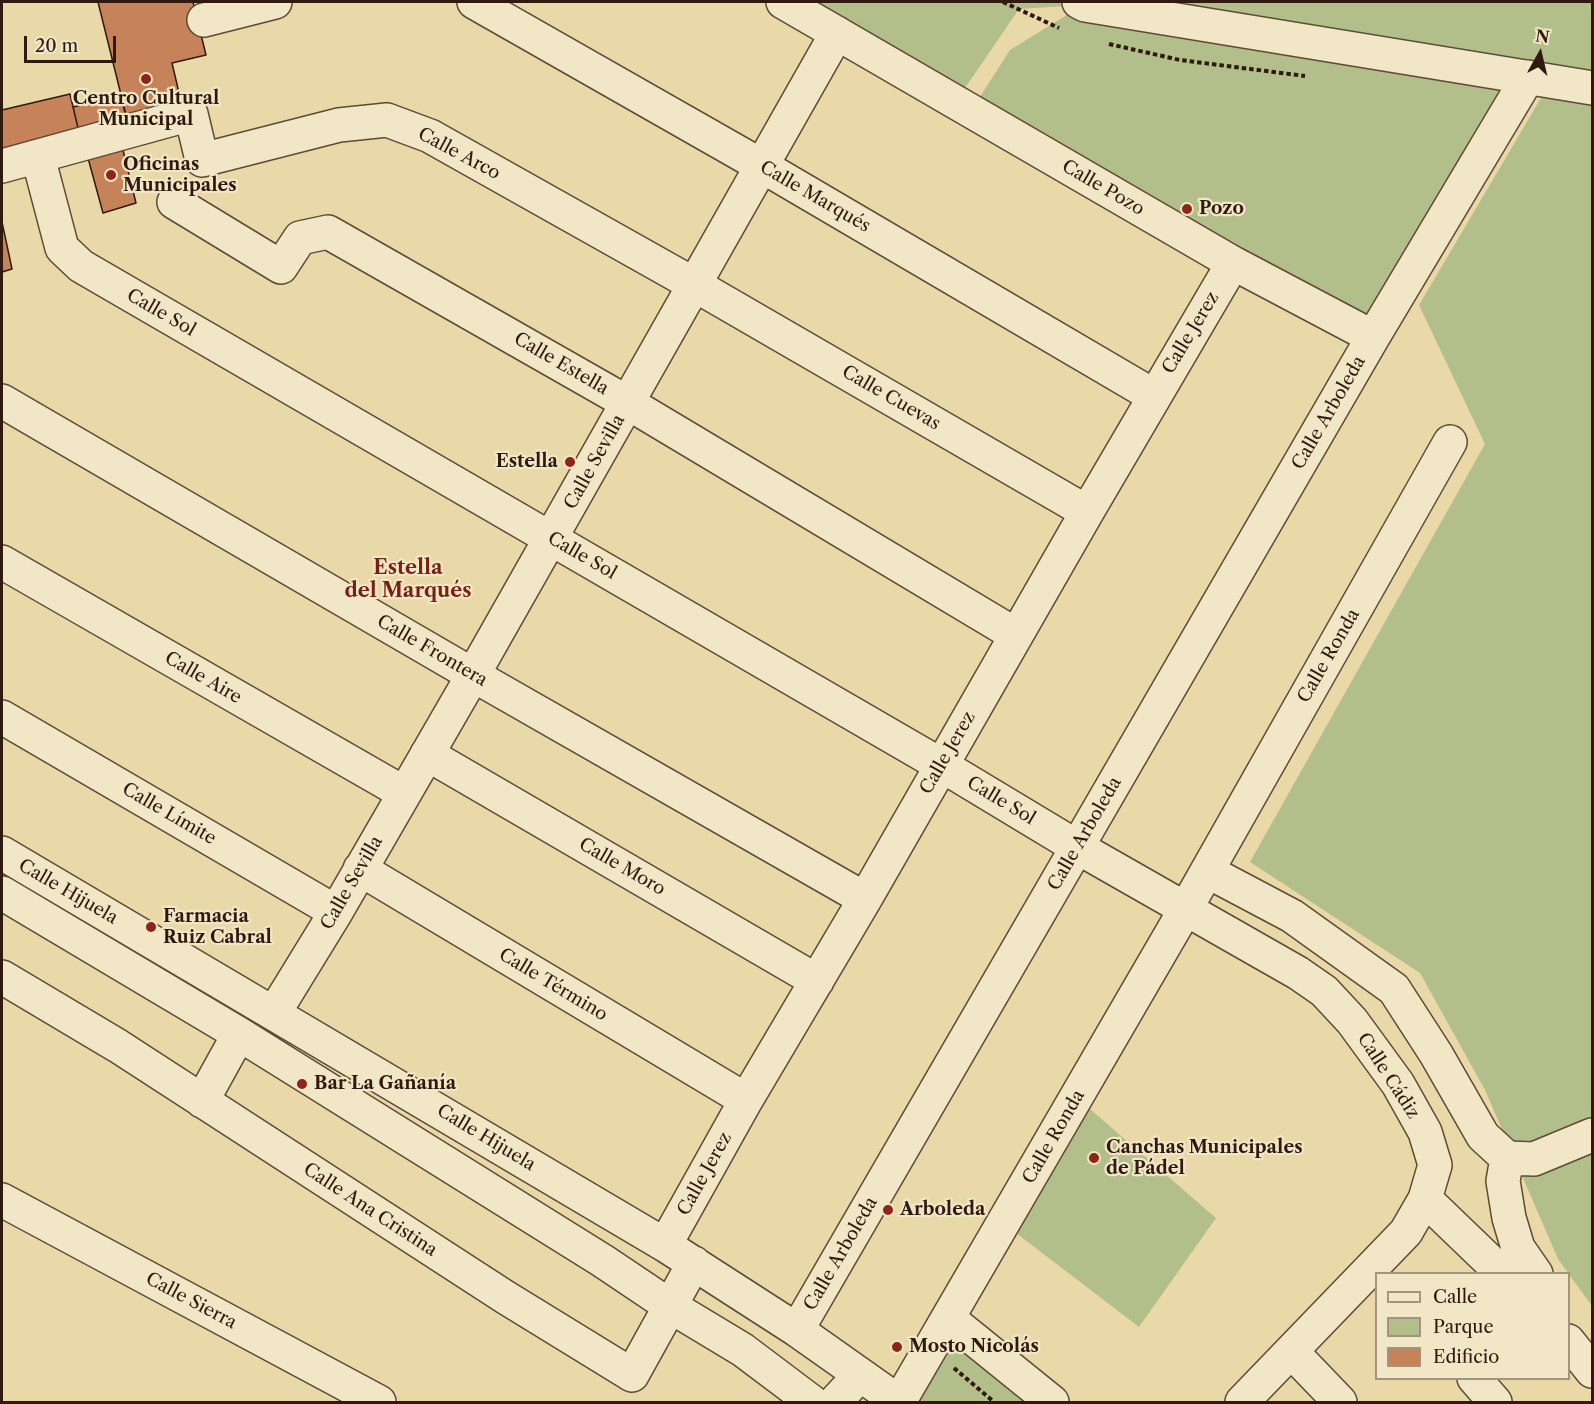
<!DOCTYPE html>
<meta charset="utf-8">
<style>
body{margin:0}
#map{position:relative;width:1594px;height:1404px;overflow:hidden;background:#e9d8a8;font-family:"Libre Caslon Text",serif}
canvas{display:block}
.frame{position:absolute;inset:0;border:3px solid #301a0f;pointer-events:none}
.legend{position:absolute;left:1375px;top:1272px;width:195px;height:108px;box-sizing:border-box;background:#f1e6c6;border:2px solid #a4947d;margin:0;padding:8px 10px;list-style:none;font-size:18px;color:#301a0f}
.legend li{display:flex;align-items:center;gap:12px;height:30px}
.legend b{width:30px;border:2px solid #a4947d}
.north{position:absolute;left:1510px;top:24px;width:60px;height:60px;-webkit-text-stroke:4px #f1e6c6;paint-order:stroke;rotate:8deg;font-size:16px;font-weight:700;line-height:24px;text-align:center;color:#301a0f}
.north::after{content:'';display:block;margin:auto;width:21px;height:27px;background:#301a0f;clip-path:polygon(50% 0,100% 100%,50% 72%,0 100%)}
.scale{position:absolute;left:24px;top:36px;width:92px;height:27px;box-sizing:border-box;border:3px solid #301a0f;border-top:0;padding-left:8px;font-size:18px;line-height:21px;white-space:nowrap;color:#301a0f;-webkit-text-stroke:4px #f1e6c6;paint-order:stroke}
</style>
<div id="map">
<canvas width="1594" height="1404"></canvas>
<div class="frame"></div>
<ul class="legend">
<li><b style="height:8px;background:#f1e6c6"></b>Calle</li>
<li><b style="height:16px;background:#b3bf8a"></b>Parque</li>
<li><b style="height:16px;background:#c68259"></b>Edificio</li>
</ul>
<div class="north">N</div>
<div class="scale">20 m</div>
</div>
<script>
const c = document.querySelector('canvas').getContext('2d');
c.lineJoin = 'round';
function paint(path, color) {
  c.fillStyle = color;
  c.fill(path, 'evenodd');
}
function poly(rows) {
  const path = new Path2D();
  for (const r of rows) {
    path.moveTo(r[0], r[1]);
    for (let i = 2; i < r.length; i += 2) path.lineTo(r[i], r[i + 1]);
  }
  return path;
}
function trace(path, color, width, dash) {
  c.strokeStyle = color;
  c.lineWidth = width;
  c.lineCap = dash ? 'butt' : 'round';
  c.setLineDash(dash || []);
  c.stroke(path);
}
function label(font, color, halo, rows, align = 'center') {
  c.font = font + ' "Libre Caslon Text",serif';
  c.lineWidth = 4.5;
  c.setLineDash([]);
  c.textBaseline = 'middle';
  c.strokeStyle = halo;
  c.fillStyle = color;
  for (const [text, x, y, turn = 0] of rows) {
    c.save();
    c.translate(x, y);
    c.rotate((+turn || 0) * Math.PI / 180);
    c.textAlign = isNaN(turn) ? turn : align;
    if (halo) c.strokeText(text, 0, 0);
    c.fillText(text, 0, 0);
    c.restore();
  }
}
const green = poly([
 [814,2,1079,2,1528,77,1373,337,971,111,1010,50,1083,5,1019,9,965,88],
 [1081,2,1592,2,1592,81],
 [1551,81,1592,88,1592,1306,1558,1259,1485,1090,1420,973,1250,862,1485,444,1419,305],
 [1076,1097,1216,1218,1139,1327,1003,1223],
 [948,1318,1052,1402,899,1402]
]);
const building = poly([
 [98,2,193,2,206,55,172,63,184,114,129,127,98,2],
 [70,94,78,128,2,159,2,110,70,94],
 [121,96,126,117,78,128,73,107,121,96],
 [120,138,136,203,103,213,85,147,120,138],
 [2,222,12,269,2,272,2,222]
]);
const path = poly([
 [1003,2,1059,28],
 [1109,44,1180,60,1305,76],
 [954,1368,994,1402]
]);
const minor = poly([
 [474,2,762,166,1154,396],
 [783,2,1233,263,1373,337],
 [1079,2,1085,5,1592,88],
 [204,20,275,2],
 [38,157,62,248,81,266,941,765,1077,847,1298,973,1324,991,1352,1021,1398,1084,1425,1132,1435,1165,1425,1199,1406,1232,1242,1402],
 [2,166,191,114,202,160,339,125,387,120,430,136,695,285,1087,512],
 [174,202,281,267,300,238,328,232,628,403,1016,635],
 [2,401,473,675,865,899],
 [2,562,404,793],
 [2,717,336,912],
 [427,754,817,981],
 [2,853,665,1245,797,1330,899,1402],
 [360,869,746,1100],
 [1207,871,1292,916,1394,989,1436,1054,1483,1136,1507,1158,1534,1159,1592,1135],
 [2,893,239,1034,603,1261,670,1306,743,1350,812,1402],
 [2,977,118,1046,505,1297,632,1375,694,1263],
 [274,1013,336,912,473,675,837,33],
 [202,1101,239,1034],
 [1507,1158,1503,1181,1509,1218,1518,1248,1536,1274],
 [1425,1199,1503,1274],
 [2,1200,379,1402],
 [665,1245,746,1100,865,899,1087,512,1233,263],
 [948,1318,1052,1402],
 [797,1330,1373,337,1528,77],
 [1568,1341,1592,1371],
 [1292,1352,1340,1402],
 [1474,1378,1495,1402],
 [835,1402,860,1375],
 [899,1402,1185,910,1450,442]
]);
const markers = [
 [146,79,6,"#8f2418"],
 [111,175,6,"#8f2418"],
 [1187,209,6,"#8f2418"],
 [570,462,6,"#8f2418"],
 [151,927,6,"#8f2418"],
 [302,1084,6,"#8f2418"],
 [1094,1158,6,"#8f2418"],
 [888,1210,6,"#8f2418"],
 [897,1347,6,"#8f2418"]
];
const poiNames = [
 ["Centro Cultural",146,99,"center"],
 ["Municipal",146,120,"center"],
 ["Oficinas",123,165],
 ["Municipales",123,186],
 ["Pozo",1199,209],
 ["Estella",558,462,"right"],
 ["Farmacia",163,917],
 ["Ruiz Cabral",163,938],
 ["Bar La Gañanía",314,1084],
 ["Canchas Municipales",1106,1148],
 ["de Pádel",1106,1169],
 ["Arboleda",900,1210],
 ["Mosto Nicolás",909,1347]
];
const streetNames = [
 ["Calle Arco",459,154,28],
 ["Calle Pozo",1103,188,30],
 ["Calle Marqués",815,197,30],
 ["Calle Sol",161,313,30],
 ["Calle Jerez",1191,333,-59],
 ["Calle Estella",561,364,30],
 ["Calle Cuevas",891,398,30],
 ["Calle Arboleda",1329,413,-60],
 ["Calle Sevilla",595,462,-61],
 ["Calle Sol",582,556,30],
 ["Calle Frontera",432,651,30],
 ["Calle Ronda",1329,656,-60],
 ["Calle Aire",203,678,30],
 ["Calle Jerez",948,753,-60],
 ["Calle Sol",1001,801,31],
 ["Calle Límite",169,814,30],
 ["Calle Arboleda",1085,834,-60],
 ["Calle Moro",622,867,30],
 ["Calle Sevilla",352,883,-60],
 ["Calle Hijuela",68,892,30],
 ["Calle Término",553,985,31],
 ["Calle Cádiz",1388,1076,57],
 ["Calle Ronda",1054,1137,-60],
 ["Calle Hijuela",486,1138,31],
 ["Calle Jerez",705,1174,-61],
 ["Calle Ana Cristina",370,1210,33],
 ["Calle Arboleda",841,1254,-60],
 ["Calle Sierra",191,1301,28]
];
const neighbourhoodNames = [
 ["Estella",408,568],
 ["del Marqués",408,591]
];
paint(green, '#b3bf8a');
paint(building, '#c68259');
trace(building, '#301a0f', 1.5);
trace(minor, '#5e4a35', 36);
trace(path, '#301a0f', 4, [4.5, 3]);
trace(minor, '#f1e6c6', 33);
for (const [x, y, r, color] of markers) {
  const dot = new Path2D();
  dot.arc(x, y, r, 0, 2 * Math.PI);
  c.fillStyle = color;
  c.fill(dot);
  trace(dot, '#f1e6c6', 2);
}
label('bold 18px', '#301a0f', '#f1e6c6', poiNames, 'left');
label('18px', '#301a0f', '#f1e6c6', streetNames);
label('bold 20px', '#7a1f14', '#f1e6c6', neighbourhoodNames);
</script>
